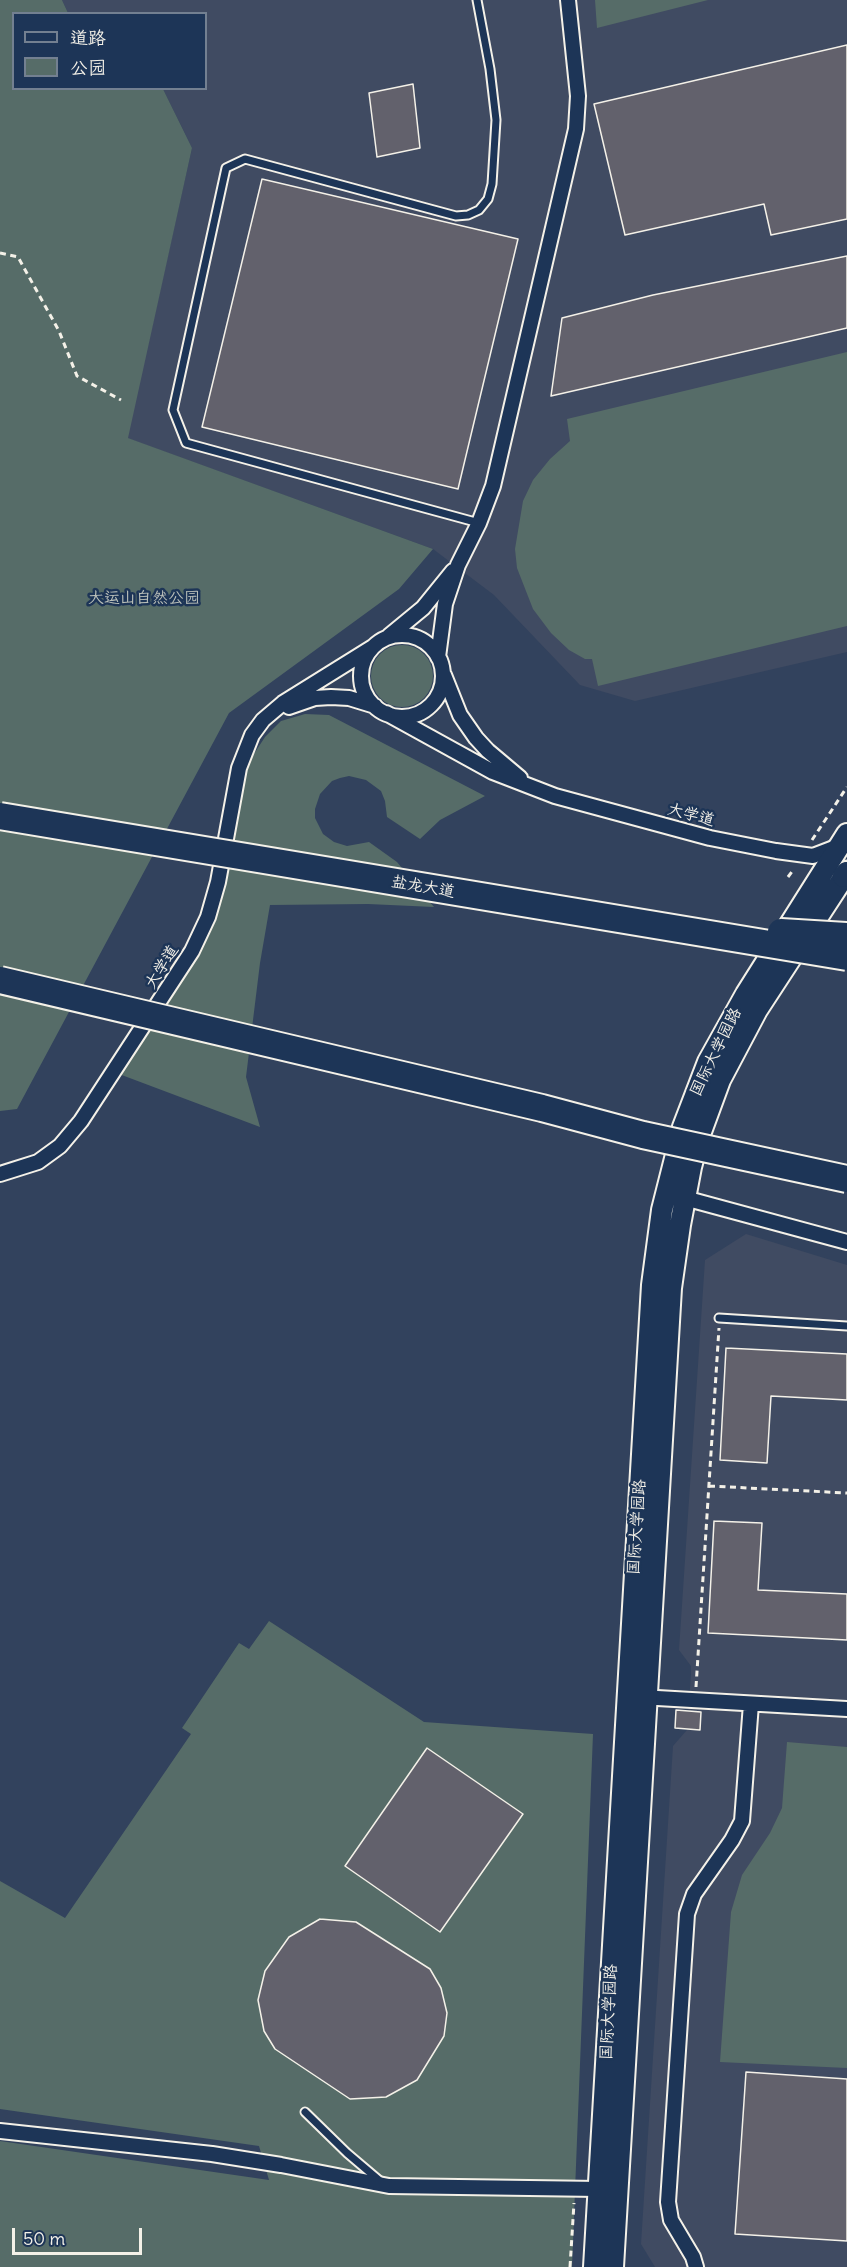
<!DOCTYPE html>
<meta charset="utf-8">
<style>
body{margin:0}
#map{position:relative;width:847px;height:2267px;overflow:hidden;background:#32425d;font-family:Delius,"LXGW WenKai TC",sans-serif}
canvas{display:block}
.legend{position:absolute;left:12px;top:12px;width:195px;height:78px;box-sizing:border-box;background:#1d3557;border:2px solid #738091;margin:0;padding:8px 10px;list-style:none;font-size:18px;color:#f4f1e8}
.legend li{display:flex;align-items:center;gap:12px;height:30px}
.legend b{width:30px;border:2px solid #738091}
.scale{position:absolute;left:12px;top:2228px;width:130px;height:27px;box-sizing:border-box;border:3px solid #f4f1e8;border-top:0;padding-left:8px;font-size:18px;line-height:21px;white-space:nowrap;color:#f4f1e8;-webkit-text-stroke:4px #1d3557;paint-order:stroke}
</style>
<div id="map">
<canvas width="847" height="2267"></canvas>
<ul class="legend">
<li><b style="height:8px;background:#1d3557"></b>道路</li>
<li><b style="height:16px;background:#566c68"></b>公园</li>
</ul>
<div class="scale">50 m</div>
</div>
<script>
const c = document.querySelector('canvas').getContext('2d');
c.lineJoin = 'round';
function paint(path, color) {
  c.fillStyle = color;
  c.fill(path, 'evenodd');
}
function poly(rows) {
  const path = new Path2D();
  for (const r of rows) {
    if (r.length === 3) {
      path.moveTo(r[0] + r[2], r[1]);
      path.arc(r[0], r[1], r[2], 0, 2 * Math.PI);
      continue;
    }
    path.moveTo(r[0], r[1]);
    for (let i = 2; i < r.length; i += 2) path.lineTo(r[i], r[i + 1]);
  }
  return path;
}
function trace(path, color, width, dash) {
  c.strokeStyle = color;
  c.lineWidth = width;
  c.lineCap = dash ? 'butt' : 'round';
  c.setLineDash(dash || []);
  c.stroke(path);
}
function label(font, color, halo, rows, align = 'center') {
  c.font = font + ' Delius,"LXGW WenKai TC",sans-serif';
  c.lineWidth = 5;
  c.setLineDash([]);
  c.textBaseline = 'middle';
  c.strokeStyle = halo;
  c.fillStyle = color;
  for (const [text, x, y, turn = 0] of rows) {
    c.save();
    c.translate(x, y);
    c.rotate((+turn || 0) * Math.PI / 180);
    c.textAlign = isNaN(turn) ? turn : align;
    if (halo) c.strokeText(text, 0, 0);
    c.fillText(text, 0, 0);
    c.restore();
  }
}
const built = poly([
 [62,0,847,0,847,652,635,701,580,685,494,595,433,549,127,438,192,148,163,89,206,88,206,14,68,13],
 [746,1234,847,1265,847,2267,655,2267,641,2244,673,1746,687,1730,691,1674,691,1666,679,1650,705,1260]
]);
const green = poly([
 [0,0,62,0,68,13,14,14,14,88,163,89,192,148,128,438,433,549,399,589,229,713,17,1109,0,1111],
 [595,0,708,0,597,28],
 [847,352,847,626,598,686,592,659,585,659,569,650,551,633,533,609,517,568,515,549,523,501,533,480,550,459,570,441,567,419],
 [402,676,31],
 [305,714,329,715,485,796,440,820,420,839,387,817,385,801,381,791,366,780,349,776,340,778,332,781,320,794,315,809,315,818,323,834,334,842,347,846,369,842,397,862,434,907,368,904,270,905,260,963,246,1077,260,1127,119,1074,198,956,216,920,248,763,265,737,281,721],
 [269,1621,424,1722,593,1734,572,2267,0,2267,0,2141,269,2180,259,2146,0,2109,0,1881,65,1918,191,1734,182,1728,239,1643,249,1649],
 [787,1742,847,1747,847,2068,720,2062,731,1912,742,1875,770,1833,782,1808]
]);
const building = poly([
 [847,45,847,219,771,235,764,204,625,235,594,104,847,45],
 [413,84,420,148,377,157,369,93,413,84],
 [262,179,518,239,458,489,202,427,262,179],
 [847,256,847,328,551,396,562,318,653,295,847,256],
 [726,1348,847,1354,847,1400,771,1396,767,1463,720,1460,726,1348],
 [714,1521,762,1523,758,1590,847,1594,847,1640,708,1633,714,1521],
 [676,1710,701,1712,700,1730,675,1728,676,1710],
 [427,1748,523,1814,440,1932,345,1866,427,1748],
 [320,1919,356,1922,430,1969,441,1988,447,2013,444,2036,417,2080,386,2097,350,2099,275,2049,264,2031,258,2000,265,1971,289,1937,320,1919],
 [746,2072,847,2079,847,2241,735,2234,746,2072]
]);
const path = poly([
 [0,253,18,257,59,331,77,376,121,400],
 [812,840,847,787],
 [788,877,794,869],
 [709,1486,847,1493],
 [696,1687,719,1328],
 [570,2267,574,2203]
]);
const lane = poly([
 [477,0,490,69,496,120,492,184,488,199,479,210,468,215,456,216,245,159,226,168,173,410,186,443,479,523],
 [719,1318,847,1326],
 [305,2112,347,2153,380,2181]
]);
const street = poly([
 [402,676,41],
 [389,636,423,608,453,571],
 [438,657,445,604,458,565,479,523,493,486,576,129,578,96,568,0],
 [444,675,460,715,476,738,488,751,520,778],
 [289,707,315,698,331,697,349,698,375,706],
 [386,713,493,772,555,796,710,838,776,851,813,856,839,846],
 [0,1174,38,1162,60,1146,81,1121,192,951,208,917,218,882,239,768,252,735,263,720,283,703,373,647],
 [677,1196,847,1242],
 [640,1697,847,1709],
 [0,2131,212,2154,281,2165,389,2186,599,2189],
 [696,2267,693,2257,671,2220,668,2202,687,1914,694,1894,732,1840,742,1821,751,1704]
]);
const secondary = poly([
 [594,2267,652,1285,662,1210,683,1127,708,1062,746,994,847,834],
 [613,2267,671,1288,680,1225,691,1167,699,1137,720,1080,757,1010,847,872]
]);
const primary = poly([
 [844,876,847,873]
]);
const highwayBridge = poly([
 [0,816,847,957],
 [781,932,847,936],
 [0,980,542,1108,643,1135,847,1179]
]);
const parkNames = [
 ["大运山自然公园",144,598]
];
const streetNames = [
 ["大学道",691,815,15],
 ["盐龙大道",423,887,10],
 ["大学道",162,967,-58],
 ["国际大学园路",716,1052,-64],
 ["国际大学园路",637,1527,-86],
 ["国际大学园路",609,2012,-87]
];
paint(built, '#404b62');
paint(green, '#566c68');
paint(building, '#62616c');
trace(building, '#f4f1e8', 1.5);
trace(lane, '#f4f1e8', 11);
trace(street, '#f4f1e8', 18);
trace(secondary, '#f4f1e8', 24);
trace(primary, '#f4f1e8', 27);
trace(path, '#f4f1e8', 3, [6, 4.5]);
trace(lane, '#1d3557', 7);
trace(street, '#1d3557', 14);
trace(secondary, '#1d3557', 20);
trace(primary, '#1d3557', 22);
trace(highwayBridge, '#f4f1e8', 30, []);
trace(highwayBridge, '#1d3557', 26);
label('16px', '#bdc2bb', '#1d3557', parkNames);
label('16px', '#f4f1e8', '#1d3557', streetNames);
</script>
